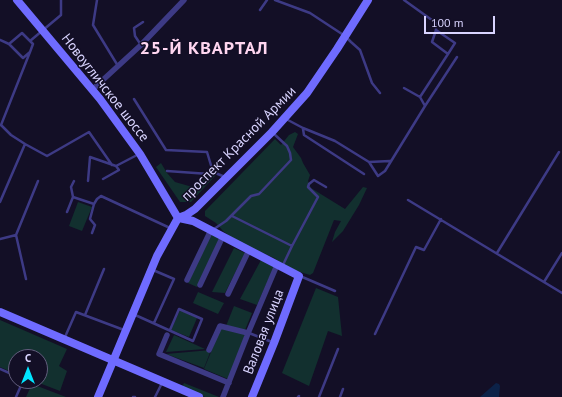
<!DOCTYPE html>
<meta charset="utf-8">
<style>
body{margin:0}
#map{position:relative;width:562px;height:397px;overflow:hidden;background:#130f26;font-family:"PT Sans",sans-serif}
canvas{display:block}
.north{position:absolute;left:8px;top:349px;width:40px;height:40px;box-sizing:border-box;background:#130f26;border:1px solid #625e7d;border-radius:50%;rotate:0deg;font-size:11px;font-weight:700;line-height:16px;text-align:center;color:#d9d4ff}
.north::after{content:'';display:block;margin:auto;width:14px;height:18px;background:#00e5ff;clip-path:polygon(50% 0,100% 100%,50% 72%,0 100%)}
.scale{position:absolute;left:424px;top:16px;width:71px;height:18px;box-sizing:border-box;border:2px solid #d9d4ff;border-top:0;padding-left:5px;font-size:12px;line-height:14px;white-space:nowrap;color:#d9d4ff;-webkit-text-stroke:3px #130f26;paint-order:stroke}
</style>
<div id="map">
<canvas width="562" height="397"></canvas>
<div class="north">С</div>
<div class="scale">100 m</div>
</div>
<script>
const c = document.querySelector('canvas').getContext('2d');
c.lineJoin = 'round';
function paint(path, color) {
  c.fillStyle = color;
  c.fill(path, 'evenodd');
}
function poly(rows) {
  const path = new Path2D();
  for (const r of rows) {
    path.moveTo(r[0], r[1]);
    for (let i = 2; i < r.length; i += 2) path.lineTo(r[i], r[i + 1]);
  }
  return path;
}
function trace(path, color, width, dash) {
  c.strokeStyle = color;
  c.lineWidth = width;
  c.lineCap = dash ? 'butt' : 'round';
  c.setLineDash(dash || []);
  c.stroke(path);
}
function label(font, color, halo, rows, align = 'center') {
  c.font = font + ' "PT Sans",sans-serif';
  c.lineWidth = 3;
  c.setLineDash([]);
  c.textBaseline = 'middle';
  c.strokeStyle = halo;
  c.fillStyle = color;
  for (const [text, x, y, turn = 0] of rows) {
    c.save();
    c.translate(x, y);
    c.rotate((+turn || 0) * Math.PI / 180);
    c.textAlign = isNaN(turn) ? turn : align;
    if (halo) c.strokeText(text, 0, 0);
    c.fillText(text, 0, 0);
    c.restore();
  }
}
const green = poly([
 [295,132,298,134,293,147,301,158,303,163,310,175,308,181,311,188,345,209,363,187,367,188,359,205,343,231,332,242,335,232,341,221,334,220,313,273,310,275,290,269,274,258,235,240,223,231,216,223,205,216,205,211,275,139,281,145,289,135],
 [161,163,167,173,175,182,196,188,212,171,216,175,191,202,180,202,156,167],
 [78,202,92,207,82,231,69,226],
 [211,233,220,237,197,287,188,283],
 [234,248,245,253,225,293,212,292],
 [261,260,274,267,257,305,240,299],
 [316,288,338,297,342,336,328,331,309,386,282,373],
 [198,292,224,303,218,314,193,303],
 [234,306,252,313,245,330,226,326],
 [180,310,197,318,189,337,171,330],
 [0,320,67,349,59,366,67,371,60,391,34,381,40,381,40,357,16,357,16,374,0,367],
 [221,328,247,334,228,379,204,369],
 [174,335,205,349,166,352],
 [211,350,204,368,166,354],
 [184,383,219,397,205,397,182,387],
 [32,384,66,397,26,397]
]);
const water = poly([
 [496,383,499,384,500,386,499,397,480,397]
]);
const lane = poly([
 [97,0,93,25,118,66],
 [275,0,310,13,345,36,351,42,360,50,372,83,380,93],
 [260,10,267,0],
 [436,30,455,43,448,54],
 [0,40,9,44,22,33,30,41,61,15,61,0],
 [9,44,23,58,30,52,33,44,30,41],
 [141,45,135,36,134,28,143,22],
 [404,88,420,97],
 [134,99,166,150,207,152,213,172],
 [425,106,457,57],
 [286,119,303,128,335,141,369,162,378,176,385,171,425,106,420,97,448,54,432,42,436,30,436,23,404,0],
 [0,125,1,125,30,52],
 [1,125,11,135,25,144],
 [303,129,304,135,364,174],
 [369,162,390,161],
 [167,171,209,174,213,172,225,177],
 [103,179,119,170,116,166],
 [88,181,90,157,116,166,139,154],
 [73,197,71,187,74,181],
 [408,200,562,293],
 [0,202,25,144,47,156,89,132,112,165],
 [67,212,73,197,94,204,97,199,101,196,170,228],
 [232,216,292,246],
 [214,229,226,221,251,196,259,194,291,160,290,153,287,146,273,133],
 [92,233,95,225,90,219,94,204],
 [16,235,26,279],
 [0,239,16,235,38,181],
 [497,253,559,152],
 [282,267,292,246,318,197,308,187,309,184,314,180,326,187],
 [153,270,174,279,154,323],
 [300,276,335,291],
 [544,282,562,253],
 [133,314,193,341,202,319,179,309,170,330],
 [85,315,104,269],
 [249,333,272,342],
 [375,334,416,247,424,250,441,219],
 [65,337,76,312,124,330],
 [0,369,16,376],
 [16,397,23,381],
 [133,397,135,397],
 [155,397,162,383],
 [298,397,299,396],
 [319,397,338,349],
 [340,397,343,389]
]);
const street = poly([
 [93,89,141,45,184,0],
 [187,280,211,230],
 [200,285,223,236],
 [228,294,249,250],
 [167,335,159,354,229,383],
 [209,350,220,326,248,333],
 [223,397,249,331,277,265]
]);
const secondary = poly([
 [17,0,100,99,140,154,178,218],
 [179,218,193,221,299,276,274,343,252,397],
 [0,312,199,397],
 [98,397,157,256,178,218,186,215,195,209,272,132,307,93,337,49,368,0]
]);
const streetNames = [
 ["Новоугличское шоссе",105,88,52],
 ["проспект Красной Армии",239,144,-45],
 ["Валовая улица",264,332,-69]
];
const districtNames = [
 ["25-Й КВАРТАЛ",204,49]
];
paint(green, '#12302f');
paint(water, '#0c2248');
trace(lane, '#3d3a85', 2.5);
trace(street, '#3d3a85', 5.5);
trace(secondary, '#6f6bff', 8);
label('14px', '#d9d4ff', '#130f26', streetNames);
c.letterSpacing = '1px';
label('bold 18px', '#ffd6f0', '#130f26', districtNames);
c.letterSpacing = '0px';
</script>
